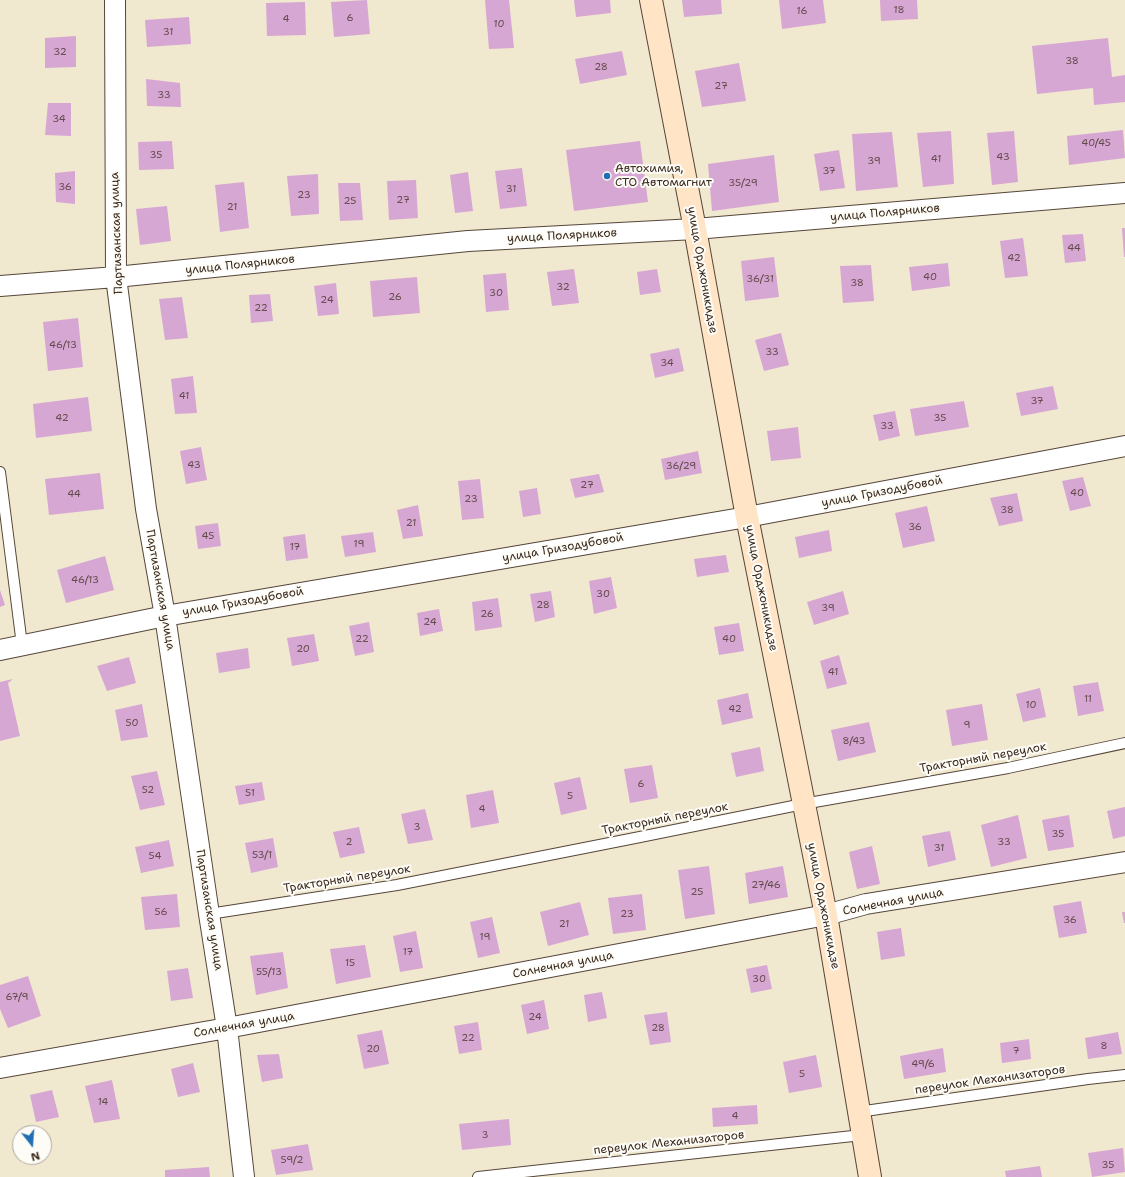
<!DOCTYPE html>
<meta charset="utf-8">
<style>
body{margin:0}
#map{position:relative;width:1125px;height:1177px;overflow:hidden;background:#f1e8d0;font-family:"Shantell Sans",sans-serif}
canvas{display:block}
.north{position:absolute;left:12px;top:1125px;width:40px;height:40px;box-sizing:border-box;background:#fdfcf7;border:1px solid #afa8a0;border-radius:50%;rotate:163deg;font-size:11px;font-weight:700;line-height:16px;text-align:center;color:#3b2a1e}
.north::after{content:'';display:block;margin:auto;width:14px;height:18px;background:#1f6fb2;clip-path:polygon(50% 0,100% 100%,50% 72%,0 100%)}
</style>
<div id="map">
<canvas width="1125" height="1177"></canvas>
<div class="north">N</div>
</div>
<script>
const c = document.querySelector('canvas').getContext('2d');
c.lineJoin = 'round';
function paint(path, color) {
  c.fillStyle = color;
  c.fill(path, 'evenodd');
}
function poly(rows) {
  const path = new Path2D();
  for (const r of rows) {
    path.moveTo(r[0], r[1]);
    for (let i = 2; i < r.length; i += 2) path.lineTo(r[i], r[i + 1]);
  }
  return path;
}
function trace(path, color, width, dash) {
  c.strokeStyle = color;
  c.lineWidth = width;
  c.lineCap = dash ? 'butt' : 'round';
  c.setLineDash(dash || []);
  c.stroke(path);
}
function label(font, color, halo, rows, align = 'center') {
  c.font = font + ' "Shantell Sans",sans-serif';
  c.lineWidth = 4;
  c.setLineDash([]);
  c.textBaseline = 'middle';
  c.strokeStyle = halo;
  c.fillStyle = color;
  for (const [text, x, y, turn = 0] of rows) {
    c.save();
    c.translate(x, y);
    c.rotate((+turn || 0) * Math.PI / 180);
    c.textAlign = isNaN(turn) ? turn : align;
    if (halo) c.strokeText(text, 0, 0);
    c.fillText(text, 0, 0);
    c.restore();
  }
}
const building = poly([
 [367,0,370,34,334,37,331,2],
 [485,0,509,0,514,48,489,49],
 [574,0,610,0,611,13,576,17],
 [682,0,721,0,722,14,684,17],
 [779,0,823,0,826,23,782,29],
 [880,0,917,0,918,19,881,21],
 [305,2,306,35,267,36,266,3],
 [189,17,191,44,147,47,145,20],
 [76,36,76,67,45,68,45,38],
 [1108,38,1112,77,1125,75,1125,102,1094,105,1093,88,1037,94,1032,46],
 [622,51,627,75,580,84,575,59],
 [739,63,746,101,702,107,695,71],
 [146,79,180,83,181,107,147,106],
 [48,103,71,103,71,136,45,135],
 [1123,130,1125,158,1069,165,1067,136],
 [951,131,954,184,923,187,917,133],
 [1014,131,1018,182,992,185,987,133],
 [892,132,898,187,856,191,852,134],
 [172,141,174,169,139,170,138,142],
 [640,141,648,202,574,211,566,150],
 [839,150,845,188,820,191,814,154],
 [774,155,779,202,712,211,708,164],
 [522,168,527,206,500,209,495,171],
 [75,171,75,204,56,202,55,173],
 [468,172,473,211,455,213,450,175],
 [318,174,319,214,291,216,287,176],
 [416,180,418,218,389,220,387,181],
 [244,182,249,228,220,232,215,185],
 [338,183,360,183,363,220,340,221],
 [167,206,171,241,140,245,136,209],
 [1122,228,1125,228,1125,257,1124,257],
 [1083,234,1086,261,1065,263,1062,235],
 [1023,238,1028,276,1005,278,1000,241],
 [774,257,779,297,745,301,741,261],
 [948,263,950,286,912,291,909,267],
 [871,265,874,301,843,303,840,266],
 [574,269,579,303,552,306,547,272],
 [657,269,661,292,640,295,637,272],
 [506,273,509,310,486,312,483,275],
 [417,277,420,313,373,317,370,281],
 [336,283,339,314,318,316,314,286],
 [270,294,273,321,251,323,249,295],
 [182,297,188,338,165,340,159,299],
 [78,318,83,367,48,371,43,322],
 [781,333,789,365,764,371,755,340],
 [679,348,684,371,655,378,650,354],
 [193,376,197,413,175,414,171,379],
 [1053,386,1058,409,1021,416,1016,393],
 [88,397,92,431,36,438,33,404],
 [964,401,969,427,915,436,910,409],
 [895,411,900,436,879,441,873,415],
 [798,427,801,458,771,461,767,431],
 [201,447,207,480,186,484,180,451],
 [698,451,702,473,665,480,661,459],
 [100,473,104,509,49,515,45,479],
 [599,474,604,492,575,498,570,479],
 [1083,477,1091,506,1070,511,1062,481],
 [480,479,484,518,462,520,458,481],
 [537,488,541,514,523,517,519,491],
 [1017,493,1023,521,999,526,990,498],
 [418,505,423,536,403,539,397,510],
 [927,506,935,541,903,548,895,513],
 [218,523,221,546,198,549,195,526],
 [829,530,832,551,799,558,795,537],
 [373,532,376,552,345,557,341,536],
 [305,534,308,558,286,561,283,537],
 [726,555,729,572,697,577,694,559],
 [105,556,114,590,66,603,57,570],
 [611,577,617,608,594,614,589,581],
 [0,590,5,605,0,607],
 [551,591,555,617,535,622,530,594],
 [843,591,849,614,814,625,807,602],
 [498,598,502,627,475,631,472,602],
 [439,609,443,631,420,636,417,613],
 [369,622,374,652,355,656,349,626],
 [739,623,744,651,719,655,714,627],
 [314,634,319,661,292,666,287,638],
 [248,648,250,668,219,673,216,653],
 [839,655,847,684,827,689,820,661],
 [129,657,136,683,107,691,97,666],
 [13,679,8,683,20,736,0,741,0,682],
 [1098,682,1104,711,1078,716,1073,686],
 [1040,688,1046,717,1023,722,1016,694],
 [748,693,753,718,722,725,717,700],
 [142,704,148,737,121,741,115,710],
 [982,704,988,740,952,746,946,710],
 [869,722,876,752,838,761,831,730],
 [760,747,764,771,736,777,731,753],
 [652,765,658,798,630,803,624,769],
 [157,771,165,805,140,810,131,776],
 [580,777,587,809,561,815,554,783],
 [262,782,265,800,239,805,235,786],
 [493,790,499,823,471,828,466,795],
 [1125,807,1125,836,1113,839,1107,811],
 [425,809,433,840,408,844,401,814],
 [1018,815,1027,858,991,867,981,825],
 [1069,815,1074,847,1048,851,1042,820],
 [359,827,365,853,340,858,333,832],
 [950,831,956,860,928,867,922,836],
 [273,838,278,867,251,873,245,843],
 [169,840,174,866,141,873,135,847],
 [872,846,880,884,857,889,849,852],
 [709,866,715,914,685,919,678,870],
 [783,866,788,897,749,904,745,873],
 [177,894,180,927,145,930,141,897],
 [642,894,646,930,613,934,608,898],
 [1081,901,1087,933,1059,938,1053,906],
 [580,902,589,935,548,946,540,912],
 [1122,912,1125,912,1125,923,1124,923],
 [492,917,500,953,478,958,470,922],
 [901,928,905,956,881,960,877,932],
 [416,931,423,968,400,972,393,936],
 [365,945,371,977,336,984,330,949],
 [283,952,288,988,256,995,250,956],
 [767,965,772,989,751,993,746,969],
 [188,968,193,998,171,1001,167,971],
 [28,976,41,1016,8,1028,0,1009,0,985],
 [602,992,607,1018,588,1022,584,995],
 [544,1000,549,1029,527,1034,521,1005],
 [667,1012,671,1042,650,1045,644,1015],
 [478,1022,482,1050,459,1054,454,1026],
 [382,1030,389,1064,364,1069,357,1035],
 [1118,1032,1122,1054,1088,1059,1085,1038],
 [1029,1039,1031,1059,1002,1063,1000,1043],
 [943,1048,946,1072,904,1079,900,1056],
 [279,1054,283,1078,262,1082,257,1055],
 [816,1055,822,1087,789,1093,783,1062],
 [193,1063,200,1092,178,1097,171,1069],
 [112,1080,120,1119,94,1123,85,1086],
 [52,1090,59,1117,36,1122,30,1095],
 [757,1105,758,1124,713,1127,712,1108],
 [509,1119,511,1145,462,1150,459,1124],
 [308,1144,313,1170,276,1175,271,1150],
 [1123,1148,1125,1172,1092,1177,1088,1153],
 [1040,1166,1042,1177,1006,1177,1005,1171],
 [209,1167,210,1177,165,1177,165,1170]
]);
const lane = poly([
 [0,472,22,645],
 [209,914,397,885,635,838,803,804,1008,768,1125,743],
 [858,1112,1088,1079,1125,1075],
 [478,1177,862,1135]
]);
const street = poly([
 [115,0,116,277,146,509,165,616,209,914,227,1028,244,1177],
 [0,286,116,277,468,241,695,229,1125,193],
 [0,650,165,616,747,517,1125,446],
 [0,1068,227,1028,826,915,866,904,1125,862]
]);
const secondary = poly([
 [651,0,695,229,747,517,826,915,870,1177]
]);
const markers = [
 [607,176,4,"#1f6fb2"]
];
const numberNames = [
 ["18",899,10],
 ["16",802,11],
 ["6",350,18],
 ["4",286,19],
 ["10",499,24],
 ["31",168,32],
 ["32",60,52],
 ["38",1072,61],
 ["28",601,67],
 ["27",721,86],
 ["33",164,95],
 ["34",59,119],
 ["40/45",1096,143],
 ["35",156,155],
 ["43",1003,157],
 ["41",936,159],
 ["39",874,161],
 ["37",829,171],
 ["35/29",743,183],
 ["36",65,187],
 ["31",511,189],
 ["23",304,195],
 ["27",403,200],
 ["25",350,201],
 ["21",232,207],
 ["44",1074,248],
 ["42",1014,258],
 ["40",930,277],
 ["36/31",760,279],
 ["38",857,283],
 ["32",563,287],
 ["30",496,293],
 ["26",395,297],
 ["24",327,300],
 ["22",261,308],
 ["46/13",63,345],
 ["33",772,352],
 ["34",667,363],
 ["41",184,396],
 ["37",1037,401],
 ["42",62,418],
 ["35",940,418],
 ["33",887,426],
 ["43",194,465],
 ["36/29",681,466],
 ["27",587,485],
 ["40",1077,493],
 ["44",74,494],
 ["23",471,499],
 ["38",1007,510],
 ["21",411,523],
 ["36",915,527],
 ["45",208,536],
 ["19",359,544],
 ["17",295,547],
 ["46/13",85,580],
 ["30",603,594],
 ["28",543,605],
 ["39",828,608],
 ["26",487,614],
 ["24",430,622],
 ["22",362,639],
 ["40",729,639],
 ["20",303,649],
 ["41",833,672],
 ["11",1088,699],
 ["10",1031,705],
 ["42",735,709],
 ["50",132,723],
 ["9",967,725],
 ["8/43",854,741],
 ["6",641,784],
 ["52",148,790],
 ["51",250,793],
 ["5",570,796],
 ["4",482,809],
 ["3",417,827],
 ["35",1058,834],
 ["2",349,842],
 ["33",1004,842],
 ["31",939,848],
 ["53/1",262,855],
 ["54",155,856],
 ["27/46",766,885],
 ["25",697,892],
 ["56",161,912],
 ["23",627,914],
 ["36",1070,920],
 ["21",564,924],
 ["19",485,937],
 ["17",408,952],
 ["15",350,963],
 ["55/13",269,972],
 ["30",759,979],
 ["67/9",17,997],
 ["24",535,1017],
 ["28",658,1028],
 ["22",468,1038],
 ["8",1104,1046],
 ["20",373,1049],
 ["7",1016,1051],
 ["49/6",923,1064],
 ["5",802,1074],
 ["14",103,1102],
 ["4",735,1116],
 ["3",485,1135],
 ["59/2",292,1160],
 ["35",1108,1165]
];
const poiNames = [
 ["Автохимия,",615,169],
 ["СТО Автомагнит",615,183]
];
const streetNames = [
 ["улица Полярников",885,213,-5],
 ["Партизанская улица",117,233,-92],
 ["улица Полярников",562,236,-3],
 ["улица Полярников",240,265,-6],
 ["улица Орджоникидзе",702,270,80],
 ["улица Гризодубовой",882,492,-11],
 ["улица Гризодубовой",563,548,-10],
 ["улица Орджоникидзе",761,588,79],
 ["Партизанская улица",160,590,80],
 ["улица Гризодубовой",243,602,-10],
 ["Тракторный переулок",983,758,-10],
 ["Тракторный переулок",665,819,-11],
 ["Тракторный переулок",347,879,-9],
 ["Солнечная улица",893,902,-11],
 ["улица Орджоникидзе",823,906,79],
 ["Партизанская улица",209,910,81],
 ["Солнечная улица",563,965,-11],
 ["Солнечная улица",244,1025,-10],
 ["переулок Механизаторов",990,1080,-8],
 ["переулок Механизаторов",669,1143,-6]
];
paint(building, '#d7a7d3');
trace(lane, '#564639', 12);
trace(street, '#564639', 22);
trace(secondary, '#564639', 24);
trace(lane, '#fff', 10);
trace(street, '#fff', 20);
trace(secondary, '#ffe4c6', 22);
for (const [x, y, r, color] of markers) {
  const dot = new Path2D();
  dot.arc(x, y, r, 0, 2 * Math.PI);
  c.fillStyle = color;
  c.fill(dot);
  trace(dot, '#fdfcf7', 1.5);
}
label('10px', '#62494b', null, numberNames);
label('12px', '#3b2a1e', '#fdfcf7', poiNames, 'left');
label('12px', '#3b2a1e', '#fdfcf7', streetNames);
</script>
